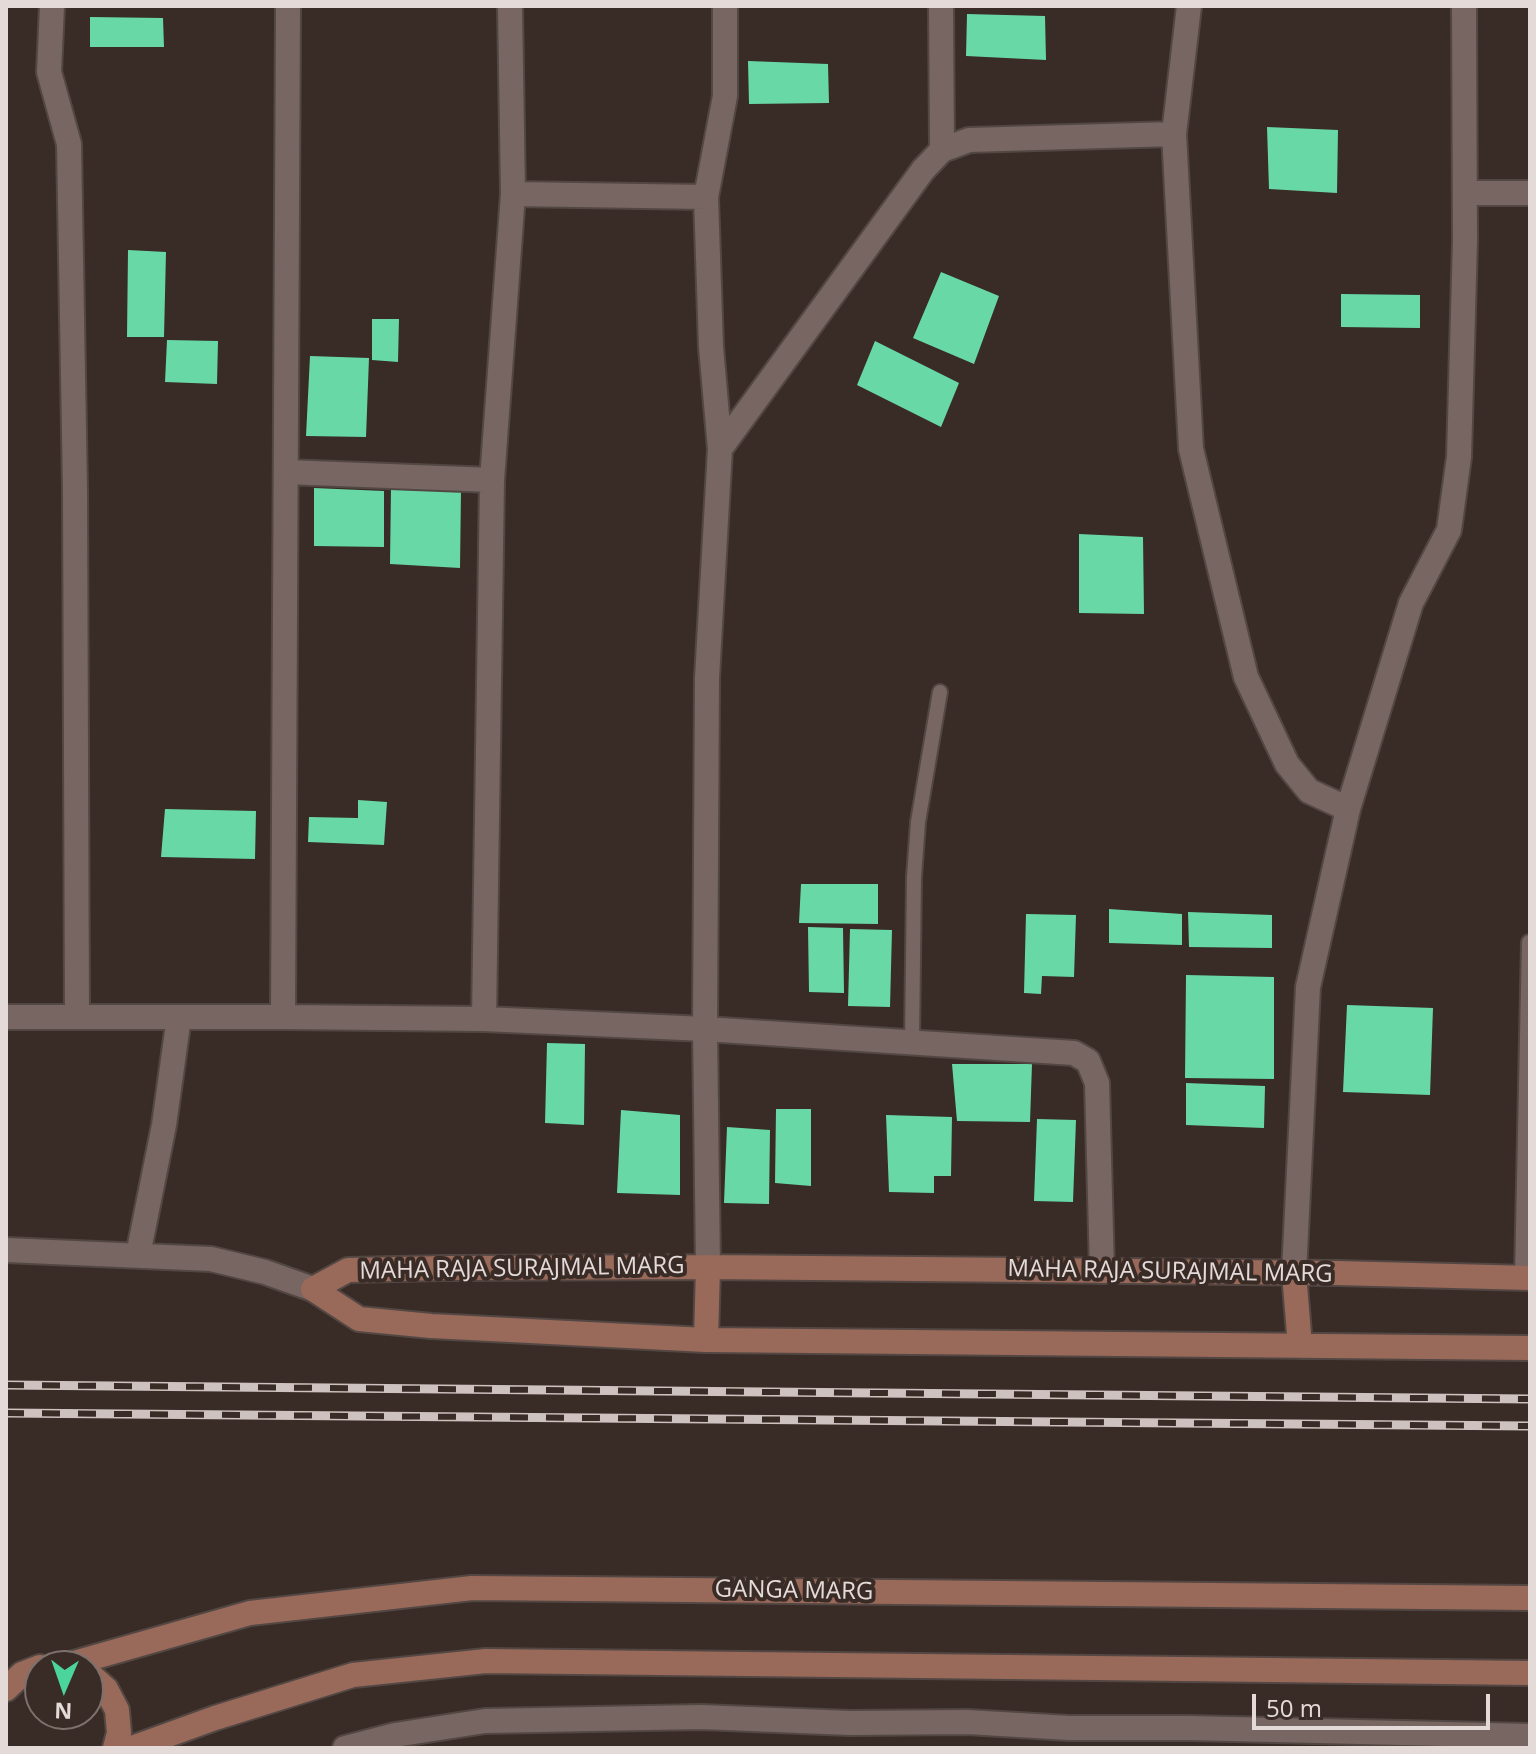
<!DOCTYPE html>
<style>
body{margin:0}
#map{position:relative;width:1536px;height:1754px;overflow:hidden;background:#392b26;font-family:"Open Sans",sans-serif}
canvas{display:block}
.frame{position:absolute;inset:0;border:8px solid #e4dad7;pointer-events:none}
.north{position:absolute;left:24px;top:1650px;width:80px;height:80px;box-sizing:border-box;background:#392b26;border:2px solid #7d716d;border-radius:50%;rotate:182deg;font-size:22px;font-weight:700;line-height:32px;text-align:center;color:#e4dad7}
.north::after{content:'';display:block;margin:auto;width:28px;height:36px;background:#4bd49b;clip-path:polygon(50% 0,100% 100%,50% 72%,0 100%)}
.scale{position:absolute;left:1252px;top:1694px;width:238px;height:36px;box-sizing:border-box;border:4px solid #e4dad7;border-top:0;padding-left:10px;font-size:24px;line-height:28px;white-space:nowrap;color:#e4dad7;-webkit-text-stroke:6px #392b26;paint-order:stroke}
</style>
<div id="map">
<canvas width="1536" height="1754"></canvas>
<div class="frame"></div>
<div class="north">N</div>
<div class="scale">50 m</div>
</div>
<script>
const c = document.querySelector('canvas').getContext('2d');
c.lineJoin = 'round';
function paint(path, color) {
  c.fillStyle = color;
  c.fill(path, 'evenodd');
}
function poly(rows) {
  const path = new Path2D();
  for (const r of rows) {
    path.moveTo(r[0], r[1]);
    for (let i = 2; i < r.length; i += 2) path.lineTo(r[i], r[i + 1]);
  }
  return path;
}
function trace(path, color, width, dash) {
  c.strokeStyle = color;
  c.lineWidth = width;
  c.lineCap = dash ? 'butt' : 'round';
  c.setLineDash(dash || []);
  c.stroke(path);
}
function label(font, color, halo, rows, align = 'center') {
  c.font = font + ' "Open Sans",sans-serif';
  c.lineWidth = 8;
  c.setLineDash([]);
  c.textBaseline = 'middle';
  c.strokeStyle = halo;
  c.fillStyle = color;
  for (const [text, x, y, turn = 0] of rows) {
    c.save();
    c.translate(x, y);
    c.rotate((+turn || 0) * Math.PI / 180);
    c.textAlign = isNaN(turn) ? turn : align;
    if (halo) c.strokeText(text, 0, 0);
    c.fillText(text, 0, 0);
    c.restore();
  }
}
const building = poly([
 [967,14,1045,16,1046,60,966,56],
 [90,17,163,18,164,47,90,47],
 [748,61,828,64,829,103,749,104],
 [1267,127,1338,130,1337,193,1269,189],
 [128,250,166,252,164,337,127,337],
 [941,272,999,296,974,364,913,338],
 [1341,294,1420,295,1420,328,1341,327],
 [372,319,399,319,398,362,372,360],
 [167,340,218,341,217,384,165,382],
 [875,341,959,383,941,427,857,385],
 [310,356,369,358,366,437,306,436],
 [391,487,461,490,460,568,390,564],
 [314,488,384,491,384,547,314,546],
 [1079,534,1143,537,1144,614,1079,613],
 [358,800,387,802,384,845,308,842,309,817,358,818],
 [165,809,256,811,255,859,161,857],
 [801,884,878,884,878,924,799,923],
 [1109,909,1182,914,1182,945,1109,943],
 [1188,912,1272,915,1272,948,1189,947],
 [1026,914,1076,915,1074,977,1042,976,1041,994,1024,993],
 [808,927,843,928,844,993,809,992],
 [850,929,892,930,890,1007,848,1006],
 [1186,975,1274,977,1274,1079,1185,1078],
 [1347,1005,1433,1008,1430,1095,1343,1092],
 [547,1043,585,1044,584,1125,545,1123],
 [952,1064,1032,1064,1030,1122,957,1121],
 [1186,1083,1265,1086,1264,1128,1186,1125],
 [776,1109,811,1109,811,1186,775,1183],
 [621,1110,680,1115,680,1195,617,1193],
 [886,1115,952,1117,951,1176,934,1176,934,1193,889,1192],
 [1037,1119,1076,1120,1073,1202,1034,1201],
 [727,1127,770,1130,769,1204,724,1203]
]);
const lane = poly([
 [912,1042,914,877,918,822,940,692],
 [1522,1278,1529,942]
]);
const street = poly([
 [52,6,49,72,69,144,75,490,77,1017],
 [288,6,283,1017,484,1019,705,1029,1074,1053,1088,1061,1097,1083,1102,1271],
 [941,6,942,150],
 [1189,6,1174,134,1191,449,1246,677,1287,764,1309,791,1348,809],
 [1465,193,1530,193],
 [513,194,706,197],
 [720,449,711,347,706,197,725,96,725,6],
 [286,472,492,480],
 [6,1017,283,1017],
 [484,1019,492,480,513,194,510,6],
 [6,1250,211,1259,265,1272,313,1289],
 [138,1255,164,1125,179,1017],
 [708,1267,705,1029,707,678,720,449,923,170,942,150,969,140,1174,134],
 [1294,1273,1308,987,1348,809,1411,603,1449,530,1459,457,1465,240,1464,6],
 [345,1748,395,1735,485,1721,701,1717,850,1723,967,1722,1069,1728,1189,1728,1530,1736]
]);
const secondary = poly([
 [1294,1273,1300,1346],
 [1530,1278,1337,1273,708,1267,444,1268,348,1270,313,1289,359,1319,431,1326,706,1340,1530,1348],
 [706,1340,708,1267],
 [67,1665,250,1613,472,1588,1530,1598],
 [88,1673,106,1689,117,1710,119,1733,115,1748],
 [6,1689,22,1674,40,1667],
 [132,1748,215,1718,353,1675,486,1661,1530,1673]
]);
const rail = poly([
 [6,1385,1530,1399],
 [6,1413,1530,1426]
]);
const streetNames = [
 ["MAHA RAJA SURAJMAL MARG",522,1269,-1],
 ["MAHA RAJA SURAJMAL MARG",1170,1272,1],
 ["GANGA MARG",794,1591,1]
];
paint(building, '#68d9a6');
trace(lane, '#534743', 18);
trace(street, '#534743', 28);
trace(secondary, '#534743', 28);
trace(lane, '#776661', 14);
trace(street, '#776661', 24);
trace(secondary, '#99695a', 24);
trace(rail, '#cdc2bf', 9);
trace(rail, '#392b26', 6, [18]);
label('24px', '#e4dad7', '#392b26', streetNames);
</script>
